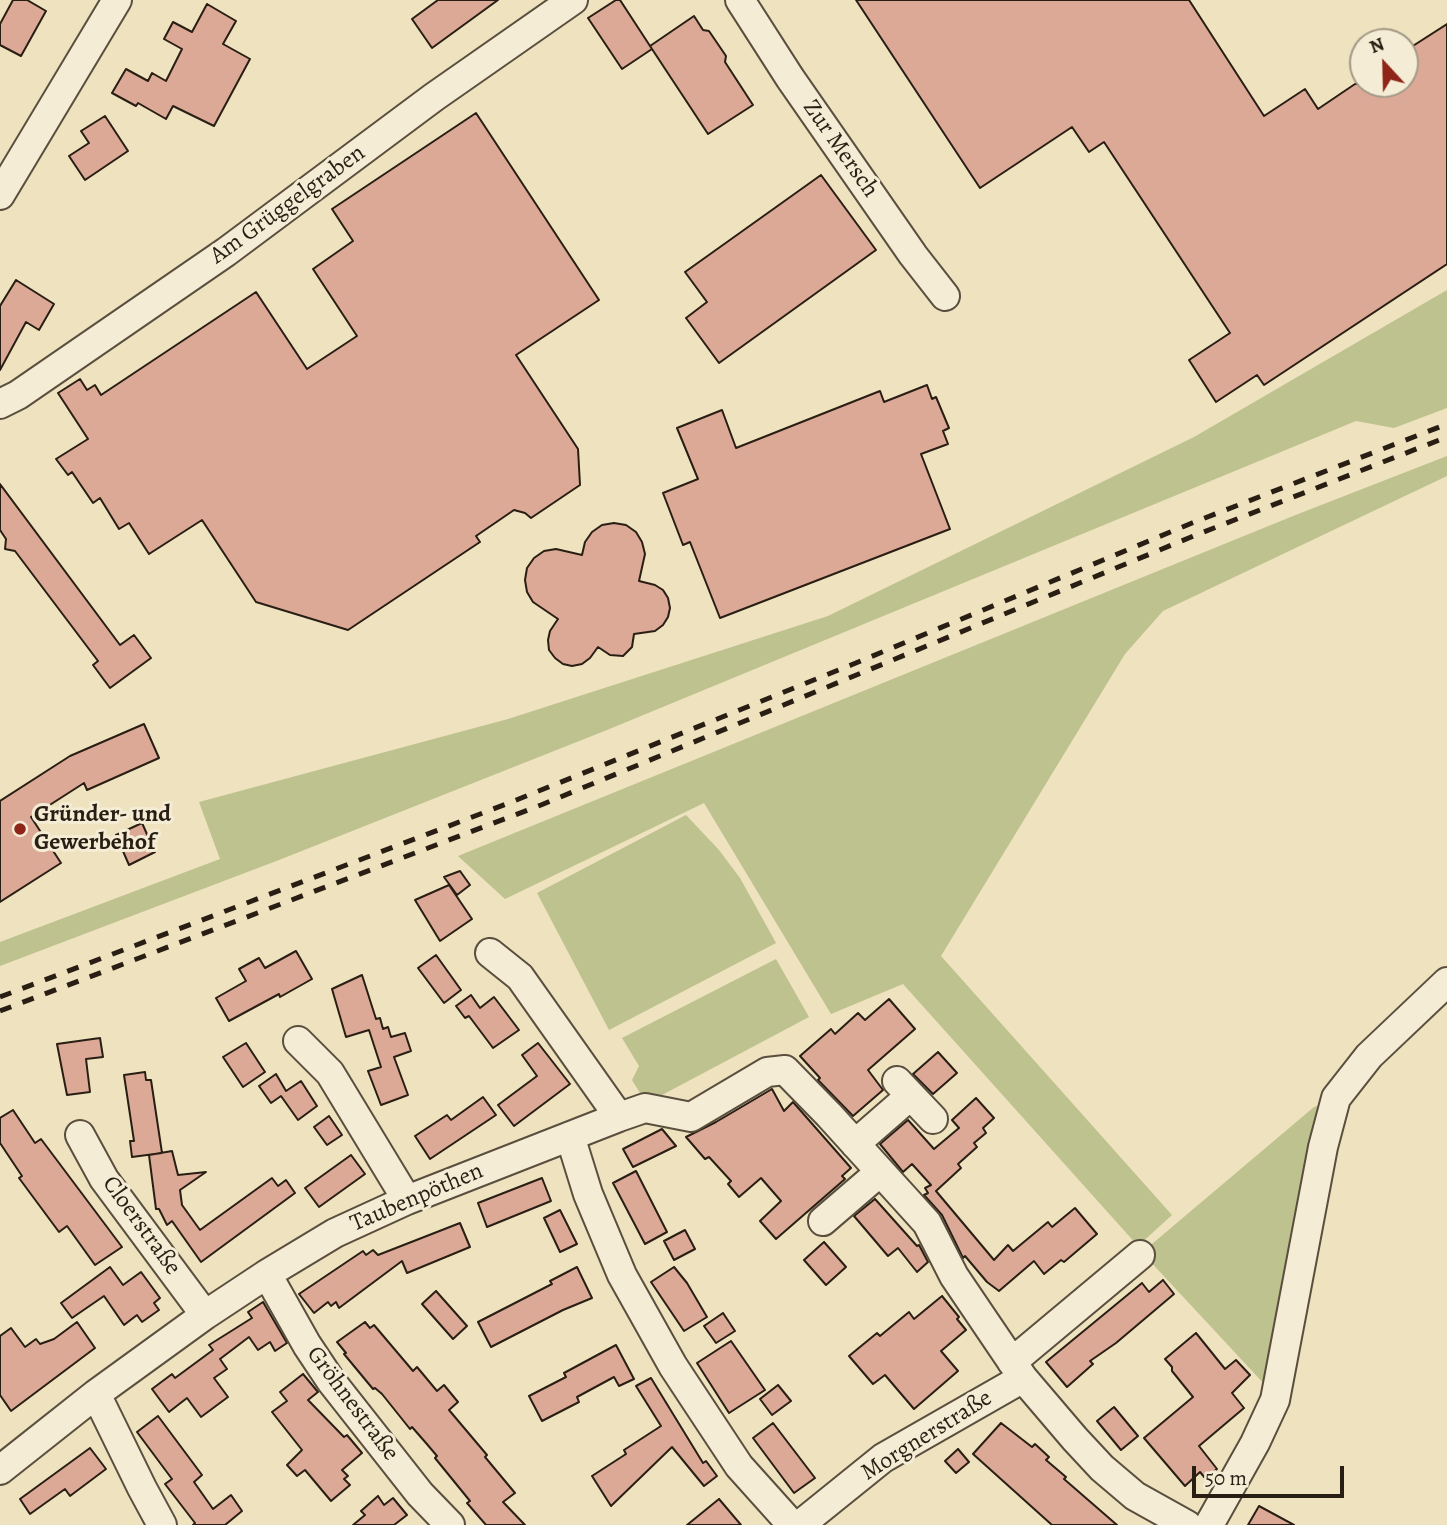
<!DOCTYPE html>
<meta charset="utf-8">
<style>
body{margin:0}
#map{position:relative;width:1447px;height:1525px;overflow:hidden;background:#eee2bf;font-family:Alegreya,serif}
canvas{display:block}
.north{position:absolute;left:1349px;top:28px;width:70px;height:70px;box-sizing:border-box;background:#f4ecd5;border:2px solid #a39a87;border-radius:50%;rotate:338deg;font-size:19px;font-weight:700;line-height:28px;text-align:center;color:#291e13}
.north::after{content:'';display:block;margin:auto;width:24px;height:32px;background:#8f2418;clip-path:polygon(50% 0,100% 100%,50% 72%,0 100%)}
.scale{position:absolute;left:1192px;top:1466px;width:152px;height:32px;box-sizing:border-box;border:4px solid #291e13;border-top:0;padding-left:9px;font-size:21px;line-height:24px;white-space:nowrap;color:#291e13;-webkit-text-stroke:5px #f4ecd5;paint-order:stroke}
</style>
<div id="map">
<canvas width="1447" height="1525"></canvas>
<div class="north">N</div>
<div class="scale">50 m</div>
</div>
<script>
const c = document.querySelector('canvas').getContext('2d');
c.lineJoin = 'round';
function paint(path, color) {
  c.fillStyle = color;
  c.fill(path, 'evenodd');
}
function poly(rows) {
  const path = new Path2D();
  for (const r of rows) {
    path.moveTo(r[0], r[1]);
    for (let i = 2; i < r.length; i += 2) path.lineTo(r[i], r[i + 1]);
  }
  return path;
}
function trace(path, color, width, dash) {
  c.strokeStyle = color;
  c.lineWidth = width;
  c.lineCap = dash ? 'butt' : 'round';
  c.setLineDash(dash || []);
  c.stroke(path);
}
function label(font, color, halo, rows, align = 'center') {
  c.font = font + ' Alegreya,serif';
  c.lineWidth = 6;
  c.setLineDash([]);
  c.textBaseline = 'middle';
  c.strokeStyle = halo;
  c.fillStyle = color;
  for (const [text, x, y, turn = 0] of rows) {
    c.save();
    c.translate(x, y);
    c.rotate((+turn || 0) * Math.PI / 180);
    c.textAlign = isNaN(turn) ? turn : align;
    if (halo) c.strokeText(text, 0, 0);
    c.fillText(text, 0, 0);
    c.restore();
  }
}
const green = poly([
 [1447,290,1447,408,1394,428,1356,421,607,730,279,860,0,966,0,942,220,859,199,802,508,719,828,616,1194,437],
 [1447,456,1447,476,1163,611,1125,654,941,956,1172,1215,1138,1246,903,984,831,1014,704,803,505,899,458,856,1293,516],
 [686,815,719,850,740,878,776,943,609,1030,537,893],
 [776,959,809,1017,662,1095,640,1093,632,1080,639,1066,622,1038],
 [1321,1105,1267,1387,1147,1258,1146,1249,1314,1107]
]);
const building = poly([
 [13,0,27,0,46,11,21,56,0,45,0,24,13,0],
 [438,0,498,0,432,48,412,19,438,0],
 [616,0,620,0,652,49,622,69,588,18,616,0],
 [856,0,1189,0,1264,116,1305,89,1318,109,1355,84,1405,84,1405,51,1447,24,1447,264,1264,385,1257,375,1216,402,1189,360,1230,333,1104,142,1089,152,1072,127,980,188,856,0],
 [207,4,236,21,223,44,250,59,214,126,173,106,166,119,138,103,136,106,112,93,126,69,148,81,152,73,166,81,182,49,164,39,173,22,192,32,207,4],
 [694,16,703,30,709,31,726,56,725,62,753,105,708,134,650,46,694,16],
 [476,113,599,300,516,355,578,449,580,485,531,518,525,513,514,510,476,536,480,542,348,630,256,602,202,520,149,554,129,523,119,529,100,498,93,503,72,472,68,475,56,459,88,439,58,393,80,379,87,390,95,385,101,395,256,292,307,369,357,336,313,269,353,241,332,209,476,113],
 [105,116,128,151,85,180,69,156,89,143,81,131,105,116],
 [821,175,876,250,719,363,686,318,707,302,685,272,821,175],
 [16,280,54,304,39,330,26,322,0,370,0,306,16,280],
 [927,385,932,399,936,397,949,428,943,431,948,444,921,454,950,529,720,618,690,542,683,545,663,493,698,479,677,428,722,410,736,448,880,391,884,402,927,385],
 [0,484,120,645,134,635,151,658,110,688,93,665,98,661,15,551,5,549,6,539,0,530,0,484],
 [614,523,626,525,636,532,642,542,645,554,639,581,655,585,663,590,668,598,670,608,668,617,663,625,655,631,634,634,632,647,623,656,610,655,598,647,590,658,582,664,572,666,563,664,555,658,549,650,548,640,550,631,558,619,533,602,527,592,525,580,527,568,534,558,544,551,556,549,582,555,585,542,592,532,602,525,614,523],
 [144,724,159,758,87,790,84,783,31,817,61,863,0,902,0,801,70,756,144,724],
 [142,823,155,852,129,865,116,835,142,823],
 [460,871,470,885,457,895,444,877,460,871],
 [449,885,472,919,440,941,415,900,449,885],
 [296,951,312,979,280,997,279,994,229,1021,216,998,246,981,239,969,259,958,265,968,296,951],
 [436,955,461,990,444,1003,418,968,436,955],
 [362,975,376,1019,380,1018,383,1029,388,1027,391,1037,405,1033,411,1051,394,1057,408,1095,381,1105,368,1071,381,1067,369,1030,346,1037,332,989,362,975],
 [471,995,480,1008,494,997,519,1030,493,1048,469,1016,465,1018,456,1006,471,995],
 [889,999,915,1029,868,1070,883,1090,853,1116,818,1080,820,1078,800,1056,831,1029,835,1034,858,1013,865,1020,889,999],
 [100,1038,103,1057,86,1059,90,1092,67,1095,57,1044,100,1038],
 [246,1043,265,1072,243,1087,223,1057,246,1043],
 [538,1043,570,1084,514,1126,498,1105,537,1076,522,1055,538,1043],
 [938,1052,957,1073,933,1094,913,1074,938,1052],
 [145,1072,146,1080,151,1080,162,1153,132,1157,130,1141,134,1141,124,1075,145,1072],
 [276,1074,286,1091,301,1081,317,1106,298,1120,281,1096,271,1103,259,1086,276,1074],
 [772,1089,784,1111,793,1102,851,1168,842,1176,845,1179,776,1239,760,1221,781,1201,761,1178,739,1197,728,1184,731,1181,709,1157,705,1159,686,1137,716,1122,772,1089],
 [483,1097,496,1115,430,1159,415,1136,447,1115,451,1120,483,1097],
 [976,1098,994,1118,983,1128,986,1133,974,1143,977,1147,958,1164,961,1168,936,1191,994,1260,1008,1245,1013,1251,1048,1222,1052,1227,1075,1208,1097,1234,1064,1262,1061,1260,1044,1274,1034,1261,999,1291,987,1282,965,1256,963,1258,942,1215,924,1195,928,1193,925,1188,931,1185,912,1164,903,1172,880,1144,908,1120,934,1149,959,1128,952,1120,976,1098],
 [13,1110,35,1143,41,1139,122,1247,95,1265,67,1226,59,1232,19,1178,22,1176,0,1143,0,1118,13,1110],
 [329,1116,342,1135,327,1145,314,1127,329,1116],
 [662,1129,676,1146,633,1167,623,1149,662,1129],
 [172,1151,178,1175,206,1172,180,1190,182,1205,200,1230,272,1178,278,1186,286,1180,295,1193,201,1262,172,1221,167,1225,159,1209,156,1209,149,1155,172,1151],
 [351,1155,365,1174,319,1207,305,1188,351,1155],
 [636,1171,667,1232,645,1244,613,1183,636,1171],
 [542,1178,551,1201,487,1227,478,1203,542,1178],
 [875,1199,917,1246,919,1245,928,1262,917,1272,898,1248,888,1256,854,1216,875,1199],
 [560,1210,577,1244,560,1252,544,1218,560,1210],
 [460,1223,470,1247,407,1273,402,1261,339,1308,336,1302,331,1306,328,1302,314,1313,299,1294,363,1251,366,1255,373,1250,378,1255,460,1223],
 [685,1230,695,1249,674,1260,664,1241,685,1230],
 [824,1242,846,1267,826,1285,804,1260,824,1242],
 [110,1267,123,1285,141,1272,160,1298,154,1303,159,1310,142,1322,137,1315,124,1325,104,1296,72,1318,61,1303,110,1267],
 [577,1267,592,1298,563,1310,491,1347,478,1322,552,1284,550,1281,577,1267],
 [674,1267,687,1283,707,1317,684,1331,651,1282,674,1267],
 [1163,1280,1174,1294,1116,1343,1090,1361,1093,1364,1067,1387,1046,1362,1142,1283,1149,1292,1163,1280],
 [436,1291,467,1326,453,1339,422,1304,436,1291],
 [942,1296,959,1317,957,1319,966,1330,941,1351,958,1371,914,1409,885,1375,873,1384,849,1356,877,1333,880,1336,909,1312,914,1319,942,1296],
 [263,1302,287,1343,275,1351,270,1342,258,1350,249,1337,220,1359,227,1369,214,1378,228,1397,201,1417,187,1398,169,1412,152,1389,172,1374,175,1378,213,1350,209,1345,252,1318,248,1312,263,1302],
 [723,1313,735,1331,716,1343,704,1326,723,1313],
 [77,1322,95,1348,11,1411,0,1395,0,1336,11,1328,25,1347,36,1339,40,1344,54,1339,77,1322],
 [365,1322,370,1328,374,1325,413,1371,417,1367,437,1391,444,1385,458,1402,449,1410,487,1455,485,1457,515,1493,503,1502,525,1525,486,1525,467,1503,470,1501,435,1458,437,1456,426,1443,412,1427,410,1429,382,1394,375,1388,373,1389,344,1354,346,1353,337,1342,365,1322],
 [1196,1333,1225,1369,1236,1360,1250,1375,1232,1393,1244,1408,1199,1446,1217,1469,1205,1478,1200,1472,1185,1486,1144,1438,1193,1397,1172,1371,1172,1367,1165,1359,1196,1333],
 [731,1341,765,1390,729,1413,697,1363,731,1341],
 [616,1345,634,1379,619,1386,614,1377,577,1397,579,1402,542,1421,529,1396,566,1377,564,1373,616,1345],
 [303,1374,318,1392,308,1400,344,1437,347,1435,362,1453,342,1470,348,1476,344,1479,350,1485,331,1501,305,1470,297,1476,287,1465,302,1450,272,1412,287,1401,280,1392,303,1374],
 [651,1378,703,1463,706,1461,717,1476,704,1486,672,1447,611,1506,592,1476,626,1454,624,1450,661,1426,636,1386,651,1378],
 [778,1385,791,1401,772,1415,760,1399,778,1385],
 [1114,1407,1138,1436,1121,1450,1097,1421,1114,1407],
 [158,1416,202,1475,194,1482,213,1509,231,1495,242,1511,225,1525,193,1525,195,1523,165,1484,172,1479,137,1432,158,1416],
 [773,1423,815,1478,794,1493,753,1438,773,1423],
 [1001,1423,1032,1447,1035,1444,1049,1457,1046,1460,1066,1477,1064,1479,1117,1525,1052,1525,973,1454,1001,1423],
 [90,1448,106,1469,70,1496,65,1489,30,1514,20,1499,90,1448],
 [958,1449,969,1462,956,1473,945,1461,958,1449],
 [378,1496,384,1505,393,1498,407,1515,394,1525,353,1525,365,1515,361,1511,378,1496],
 [719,1499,741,1525,687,1525,719,1499],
 [1259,1506,1294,1525,1248,1525,1259,1506]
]);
const minor = poly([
 [740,0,790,78,913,255,945,296],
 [0,195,117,0],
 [0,404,18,395,226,252,434,97,573,0],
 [490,953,520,977,619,1117],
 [298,1041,330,1073,407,1200],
 [897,1081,933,1119],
 [80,1135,104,1179,205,1315],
 [570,1136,588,1194,622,1275,673,1366,739,1466,792,1525],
 [855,1144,910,1096],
 [823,1221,880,1172],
 [267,1274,307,1345,331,1381,420,1494,450,1525],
 [1012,1362,1140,1255],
 [96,1394,142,1488,162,1525],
 [0,1470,96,1394,205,1315,267,1274,335,1233,407,1200,619,1117,645,1108,691,1117,767,1072,785,1070,829,1115,927,1223,954,1276,1023,1378,1075,1439,1102,1468,1135,1496,1187,1525],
 [800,1525,883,1458,1023,1378],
 [1209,1525,1255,1443,1275,1400,1323,1147,1336,1098,1369,1056,1447,982]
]);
const rail = poly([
 [0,997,509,803,851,665,1192,523,1447,424],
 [0,1011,541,805,1196,535,1447,437]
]);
const markers = [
 [20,829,7,"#8f2418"]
];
const streetNames = [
 ["Zur Mersch",840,149,55],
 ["Am Grüggelgraben",288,205,-36],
 ["Taubenpöthen",417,1198,-23],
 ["Cloerstraße",141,1226,54],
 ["Gröhnestraße",352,1404,53],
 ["Morgnerstraße",927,1436,-32]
];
const poiNames = [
 ["Gründer- und",34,815],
 ["Gewerbehof",34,843]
];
paint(green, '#bec28e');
paint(building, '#dda997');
trace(building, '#291e13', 2);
trace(minor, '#5a4f3e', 32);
trace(minor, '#f4ecd5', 28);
trace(rail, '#291e13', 5, [12, 12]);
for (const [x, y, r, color] of markers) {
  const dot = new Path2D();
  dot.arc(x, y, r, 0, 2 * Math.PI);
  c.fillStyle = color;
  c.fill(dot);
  trace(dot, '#f4ecd5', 2.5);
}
label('24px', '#291e13', '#f4ecd5', streetNames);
label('bold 24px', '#291e13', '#f4ecd5', poiNames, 'left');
</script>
